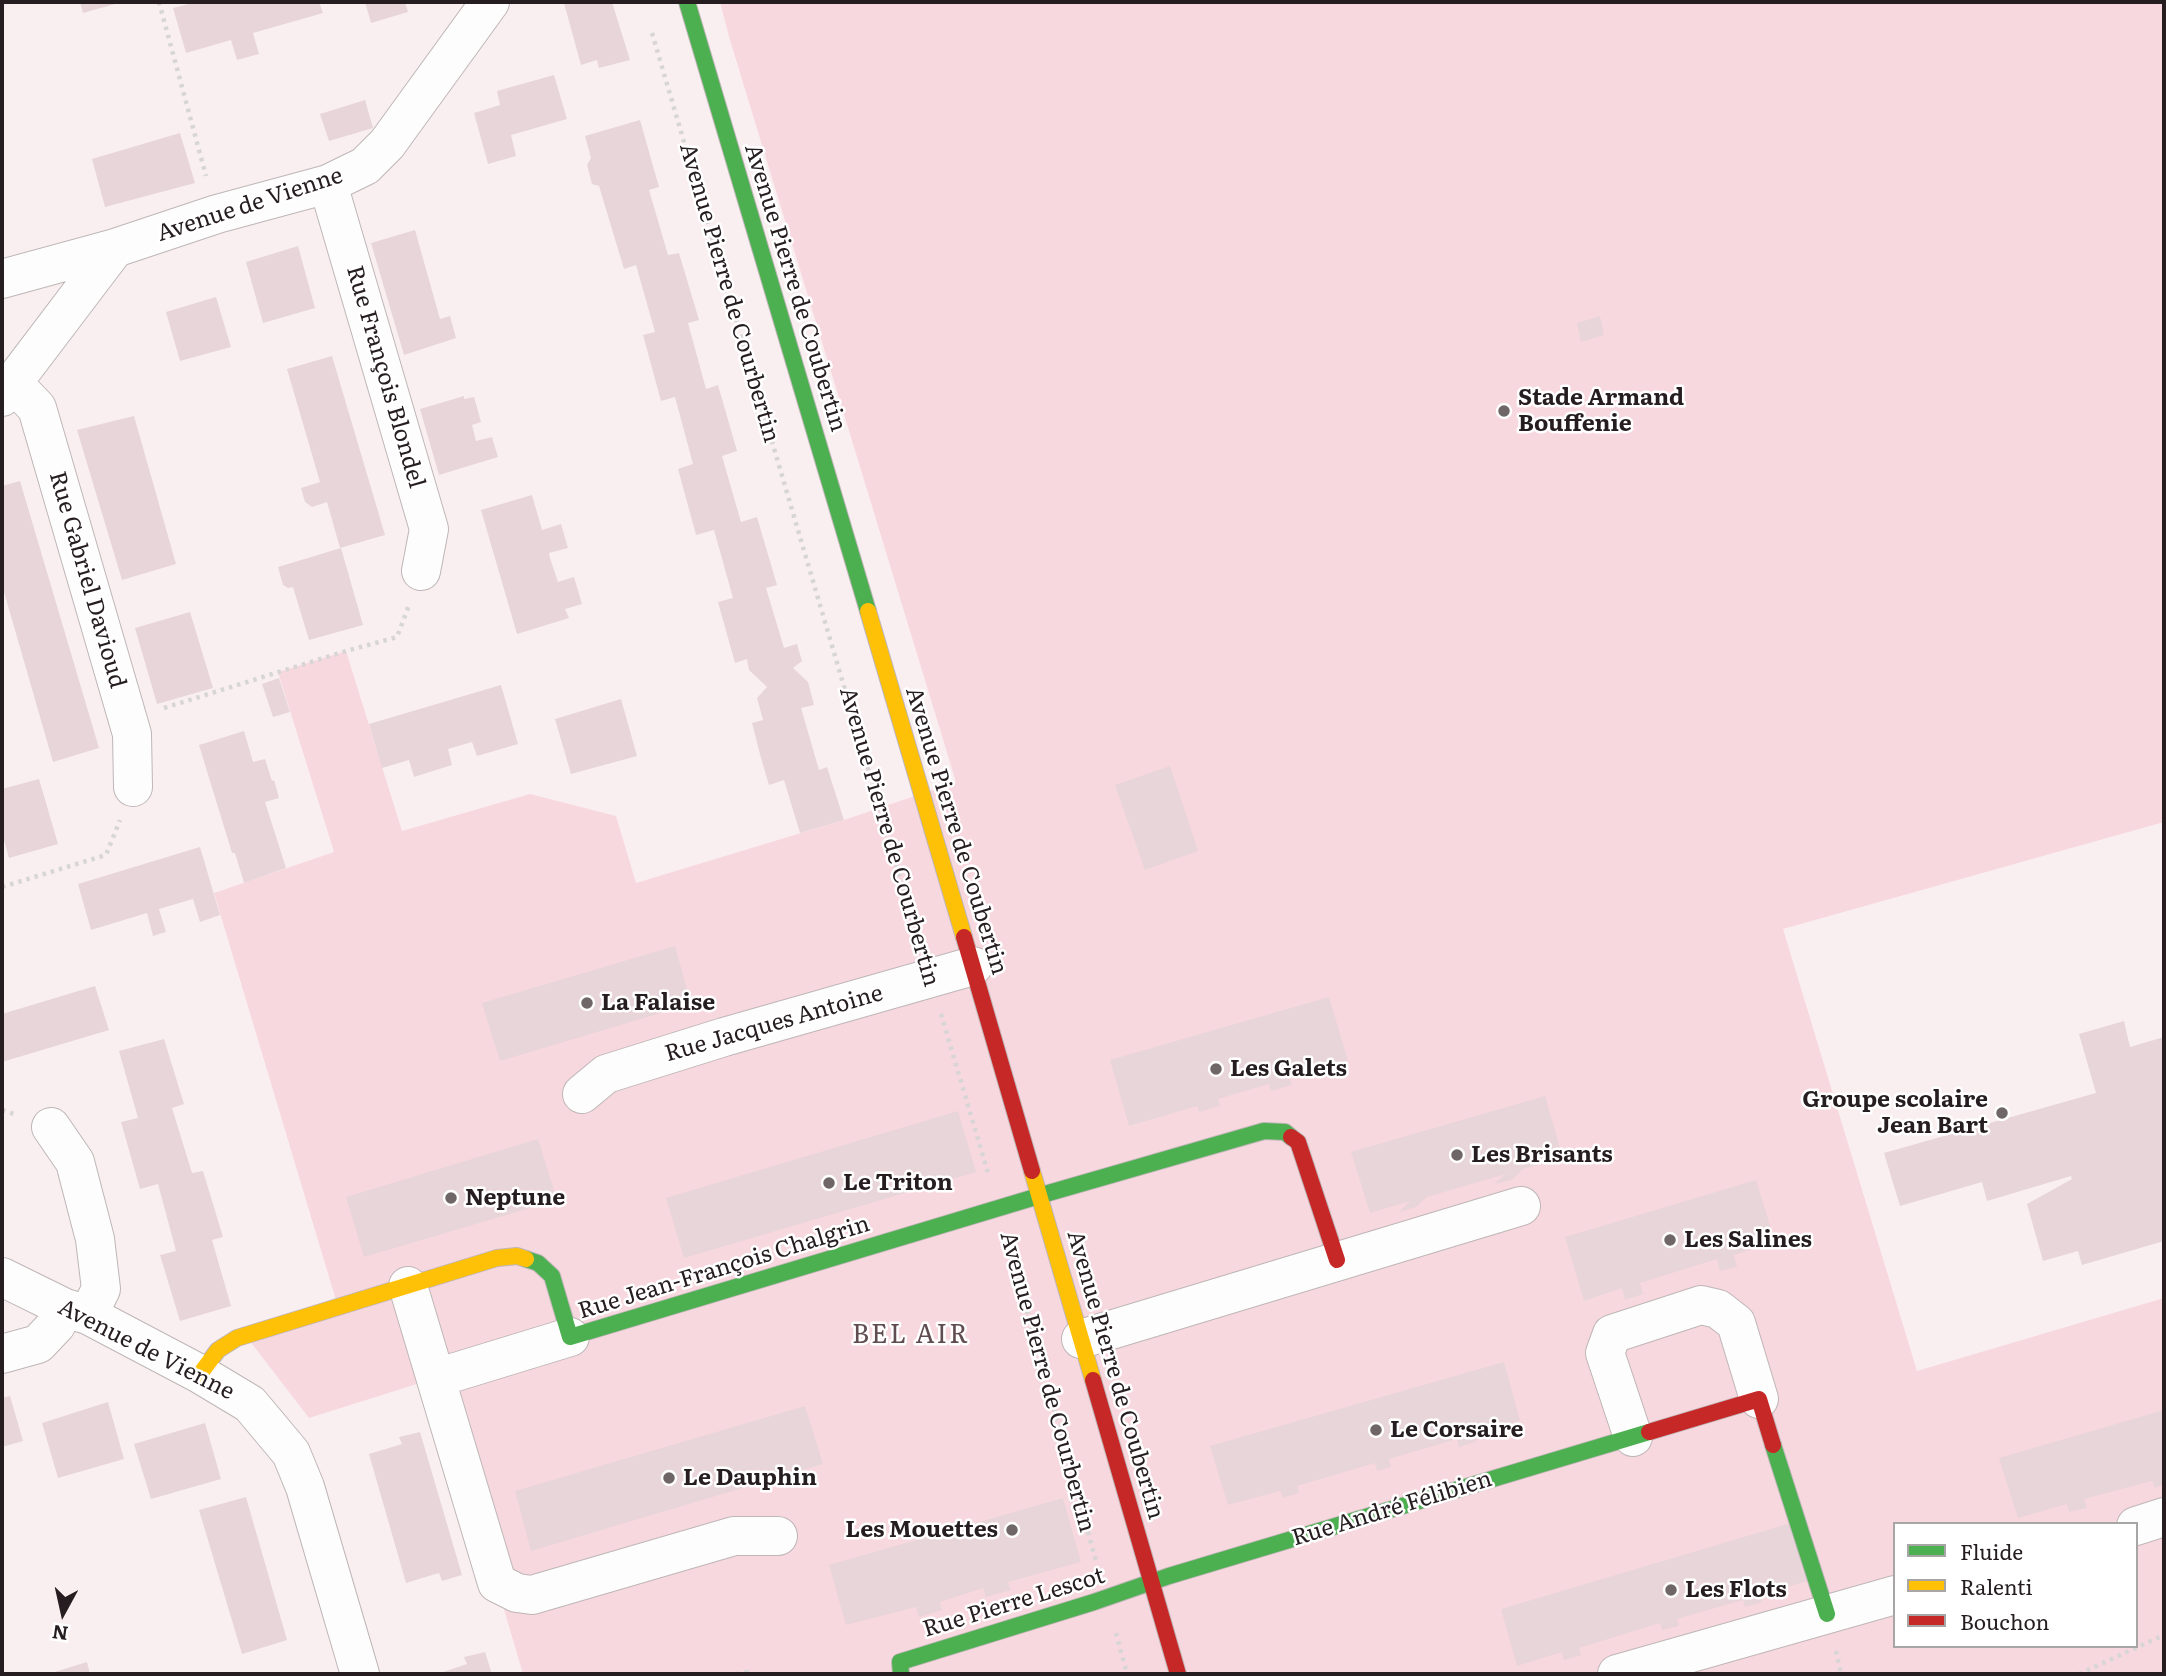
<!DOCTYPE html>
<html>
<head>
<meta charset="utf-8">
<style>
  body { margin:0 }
  #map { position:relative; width:2166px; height:1676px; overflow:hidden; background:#f9eff1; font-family:Literata,serif }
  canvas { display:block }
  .frame { position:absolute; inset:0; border:4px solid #251d1f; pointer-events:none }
  .legend { position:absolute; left:1893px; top:1522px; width:245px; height:126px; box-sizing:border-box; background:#fff; border:2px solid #a8a5a5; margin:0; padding:9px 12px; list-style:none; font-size:21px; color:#251d1f }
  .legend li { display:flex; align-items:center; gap:14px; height:35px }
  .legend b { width:35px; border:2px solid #a8a5a5 }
  .north { position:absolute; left:28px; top:1578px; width:70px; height:70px; -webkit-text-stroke:5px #fff; paint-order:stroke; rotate:188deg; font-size:19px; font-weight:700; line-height:28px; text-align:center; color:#251d1f }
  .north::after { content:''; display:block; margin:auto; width:24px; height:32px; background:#251d1f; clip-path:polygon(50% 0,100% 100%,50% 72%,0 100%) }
</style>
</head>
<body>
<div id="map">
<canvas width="2166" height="1676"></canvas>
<div class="frame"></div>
<ul class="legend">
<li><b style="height:9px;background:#4caf50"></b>Fluide</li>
<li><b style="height:9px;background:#ffc107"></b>Ralenti</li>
<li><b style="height:9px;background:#c62828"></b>Bouchon</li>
</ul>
<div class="north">N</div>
</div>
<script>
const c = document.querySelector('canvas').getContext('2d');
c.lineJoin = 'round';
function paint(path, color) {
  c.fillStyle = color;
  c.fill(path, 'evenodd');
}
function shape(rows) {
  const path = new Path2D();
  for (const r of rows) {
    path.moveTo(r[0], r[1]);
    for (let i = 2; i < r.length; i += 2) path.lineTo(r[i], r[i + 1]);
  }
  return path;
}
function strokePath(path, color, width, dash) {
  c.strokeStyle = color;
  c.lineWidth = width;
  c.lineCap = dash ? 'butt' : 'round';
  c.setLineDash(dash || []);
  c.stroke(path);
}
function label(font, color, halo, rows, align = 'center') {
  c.font = font + ' Literata,serif';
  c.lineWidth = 5;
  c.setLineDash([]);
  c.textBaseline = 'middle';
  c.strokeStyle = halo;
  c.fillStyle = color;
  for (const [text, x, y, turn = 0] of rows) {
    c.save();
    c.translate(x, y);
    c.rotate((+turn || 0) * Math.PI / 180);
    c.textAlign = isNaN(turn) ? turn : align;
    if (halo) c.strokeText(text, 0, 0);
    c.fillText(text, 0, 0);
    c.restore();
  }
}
const green = shape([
  [720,2,2164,2,2164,822,1783,929,1917,1371,2164,1298,2164,1674,523,1674,436,1378,309,1418,246,1336,338,1307,214,893,334,852,278,672,346,651,402,831,530,794,616,816,636,883,844,820,956,782,730,40],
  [1895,1524,2136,1524,2136,1646,1895,1646]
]);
const building = shape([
  [80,2,119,2,119,3,83,13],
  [197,2,319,2,323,13,253,33,259,54,237,60,231,40,186,53,173,8],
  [365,2,405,2,408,12,371,23],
  [612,2,630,60,599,68,597,60,581,65,564,3],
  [554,75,567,119,511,135,516,156,488,164,474,113,500,105,497,91],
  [365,100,373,128,329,141,320,114],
  [640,120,659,187,649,190,668,255,679,253,699,320,688,323,706,389,718,385,737,451,722,456,741,522,757,517,777,585,766,588,784,648,797,644,802,661,793,668,808,682,814,705,801,708,819,770,827,767,844,820,800,833,784,780,769,785,761,758,752,723,763,720,757,698,767,687,749,670,747,659,735,663,718,602,733,598,714,530,696,535,678,469,693,464,675,397,661,401,643,335,655,332,636,265,624,269,599,186,592,184,587,165,591,158,585,136],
  [180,133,195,183,105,207,92,159],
  [415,230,440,319,450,316,456,338,404,355,371,243],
  [298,246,315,308,263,323,246,262],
  [216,297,231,347,180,361,166,312],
  [1600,316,1604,335,1581,342,1577,323],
  [332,356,385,535,340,548,327,502,312,507,305,502,301,488,320,482,287,369],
  [464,396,464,399,474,397,481,422,472,425,476,441,492,437,498,457,439,475,420,409],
  [134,416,176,564,122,580,77,430],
  [20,481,99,748,53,762,2,585,2,486],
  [532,495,542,530,561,524,568,548,549,553,550,558,558,582,574,577,582,604,565,609,569,618,517,634,481,510],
  [341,548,363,625,309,640,293,587,288,588,283,585,278,567],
  [190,612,213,688,157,704,135,628],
  [279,678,290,712,273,717,262,684],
  [501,685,518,744,477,756,472,742,448,749,452,765,414,777,409,760,382,768,369,724],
  [621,699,637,756,571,774,555,719],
  [244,731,253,762,265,759,272,781,274,780,279,798,265,802,286,868,244,883,235,853,232,853,199,745],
  [1170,766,1198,851,1145,870,1115,785],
  [39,779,58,844,9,858,2,833,2,789],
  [200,847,220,915,200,922,193,899,159,909,166,932,153,936,147,913,91,930,78,884],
  [675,946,691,1004,500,1061,482,1003],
  [95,986,109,1030,2,1062,2,1014],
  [1329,997,1348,1061,1290,1077,1292,1085,1271,1091,1269,1084,1218,1099,1220,1106,1199,1112,1197,1106,1129,1126,1110,1060],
  [2124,1021,2130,1047,2164,1037,2164,1241,2082,1265,2078,1251,2043,1261,2027,1204,2072,1179,2071,1176,1987,1201,1982,1182,1900,1206,1884,1153,2096,1093,2079,1034],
  [164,1039,184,1104,172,1108,192,1173,203,1171,223,1237,212,1240,231,1306,180,1321,160,1255,176,1251,158,1184,140,1189,121,1122,138,1118,119,1051],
  [1545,1096,1563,1158,1523,1169,1511,1180,1494,1184,1506,1174,1427,1197,1416,1207,1399,1212,1410,1201,1370,1213,1351,1152],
  [958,1111,976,1172,684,1258,666,1198],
  [538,1139,557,1200,364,1257,346,1197],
  [1756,1180,1775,1242,1734,1255,1737,1267,1720,1271,1717,1259,1640,1283,1643,1294,1625,1300,1622,1288,1584,1301,1565,1237],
  [1504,1362,1520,1421,1474,1435,1476,1442,1459,1447,1457,1439,1389,1459,1391,1467,1377,1471,1375,1463,1297,1486,1299,1493,1283,1498,1280,1491,1228,1505,1210,1446],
  [10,1396,23,1441,2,1447,2,1398],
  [108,1402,124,1459,58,1478,42,1423],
  [805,1406,823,1464,531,1551,515,1491],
  [2164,1410,2164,1484,2155,1488,2152,1481,2084,1499,2087,1508,2069,1512,2067,1504,2018,1518,1999,1458],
  [205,1423,221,1479,151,1499,134,1444],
  [420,1432,462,1575,442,1581,439,1573,406,1583,369,1454,402,1444,399,1437],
  [246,1497,287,1640,242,1654,199,1510],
  [1063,1498,1081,1562,1008,1582,1011,1590,986,1597,983,1588,940,1602,942,1610,919,1617,916,1607,846,1625,829,1565],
  [1791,1523,1808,1581,1759,1595,1762,1602,1745,1607,1743,1600,1677,1619,1679,1626,1662,1630,1660,1623,1579,1648,1581,1655,1564,1660,1562,1652,1517,1666,1501,1609],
  [485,1652,492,1674,437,1674,467,1664,464,1657],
  [87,1662,90,1674,48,1674]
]);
const path = shape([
  [159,2,206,176],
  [652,33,919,942],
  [164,708,346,651,397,637,409,605],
  [2,887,106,855,120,820],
  [941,1014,988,1173],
  [2,1110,14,1114],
  [1009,1245,1096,1561],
  [1116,1633,1127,1674],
  [1836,1651,1841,1674],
  [736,1674,747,1672,744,1674],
  [2079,1674,2164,1635]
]);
const street = shape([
  [328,184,429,529,421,571],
  [2,279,115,248],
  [13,383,37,408,132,734,133,787],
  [2,397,115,248,217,214,328,184,365,166,387,144,490,2],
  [582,1094,606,1074,724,1037,973,966],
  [51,1127,75,1162,95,1239,101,1289,88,1315],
  [2,1277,65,1308,88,1315,200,1374,250,1404,291,1453,305,1487,360,1674],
  [408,1286,497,1583,517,1593,532,1595,734,1536,778,1536],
  [1081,1339,1521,1206],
  [2,1354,38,1344,56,1325,65,1308],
  [436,1378,570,1337],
  [1633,1437,1605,1353,1612,1334,1701,1305,1718,1309,1736,1323,1759,1399],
  [2136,1526,2164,1517],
  [1617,1674,1895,1595]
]);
const fast = shape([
  [687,2,868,611],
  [526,1259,538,1263,552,1276,570,1337,1052,1192,1264,1131,1285,1132,1291,1137],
  [1773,1445,1827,1614],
  [901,1674,900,1662,1094,1602,1169,1576,1649,1432]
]);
const slow = shape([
  [868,611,964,937],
  [1032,1171,1093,1380],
  [200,1374,218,1350,237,1338,497,1258,517,1256,526,1259]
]);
const jam = shape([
  [964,937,1032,1171],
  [1291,1137,1298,1142,1337,1260],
  [1093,1380,1178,1674],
  [1649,1432,1759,1399,1773,1445]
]);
const markers = [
  [1504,411,7,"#6f6668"],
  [587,1003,7,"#6f6668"],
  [1216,1069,7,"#6f6668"],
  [2002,1113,7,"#6f6668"],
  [1457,1155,7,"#6f6668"],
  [829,1183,7,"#6f6668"],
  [451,1198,7,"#6f6668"],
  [1670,1240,7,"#6f6668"],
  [1376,1430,7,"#6f6668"],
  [669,1478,7,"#6f6668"],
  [1012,1530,7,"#6f6668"],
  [1671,1590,7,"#6f6668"]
];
const streetNames = [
  ["Avenue de Vienne",250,205,-18],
  ["Avenue Pierre de Coubertin",795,288,73],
  ["Avenue Pierre de Courbertin",729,293,74],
  ["Rue François Blondel",385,377,74],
  ["Rue Gabriel Davioud",87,580,74],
  ["Avenue Pierre de Coubertin",956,831,73],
  ["Avenue Pierre de Courbertin",889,837,74],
  ["Rue Jacques Antoine",774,1024,-16],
  ["Rue Jean-François Chalgrin",724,1268,-17],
  ["Avenue de Vienne",146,1350,27],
  ["Avenue Pierre de Coubertin",1115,1375,74],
  ["Avenue Pierre de Courbertin",1047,1382,75],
  ["Rue André Félibien",1392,1509,-17],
  ["Rue Pierre Lescot",1014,1603,-17]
];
const poiNames = [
  ["Stade Armand",1518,398],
  ["Bouffenie",1518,424],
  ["La Falaise",601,1003],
  ["Les Galets",1230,1069],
  ["Groupe scolaire",1988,1100,"right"],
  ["Jean Bart",1988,1126,"right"],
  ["Les Brisants",1471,1155],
  ["Le Triton",843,1183],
  ["Neptune",465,1198],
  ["Les Salines",1684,1240],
  ["Le Corsaire",1390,1430],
  ["Le Dauphin",683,1478],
  ["Les Mouettes",998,1530,"right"],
  ["Les Flots",1685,1590]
];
const quarterNames = [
  ["BEL AIR",911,1335]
];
paint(green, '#f8d8df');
paint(building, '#e8d5d9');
strokePath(street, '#beb6b7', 40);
strokePath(fast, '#beb6b7', 18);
strokePath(slow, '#beb6b7', 18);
strokePath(jam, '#beb6b7', 18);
strokePath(path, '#d7d5d5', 4.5, [3.5, 5]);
strokePath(street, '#fefdfd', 38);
strokePath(fast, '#4caf50', 16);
strokePath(slow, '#ffc107', 16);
strokePath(jam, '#c62828', 16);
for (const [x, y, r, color] of markers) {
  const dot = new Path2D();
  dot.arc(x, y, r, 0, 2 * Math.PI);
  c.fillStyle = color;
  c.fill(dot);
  strokePath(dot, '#fff', 2.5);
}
label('23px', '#251d1f', '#fff', streetNames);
label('bold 23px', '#251d1f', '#fff', poiNames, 'left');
c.letterSpacing = '2px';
label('26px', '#604d52', '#fff', quarterNames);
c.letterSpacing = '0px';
</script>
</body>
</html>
